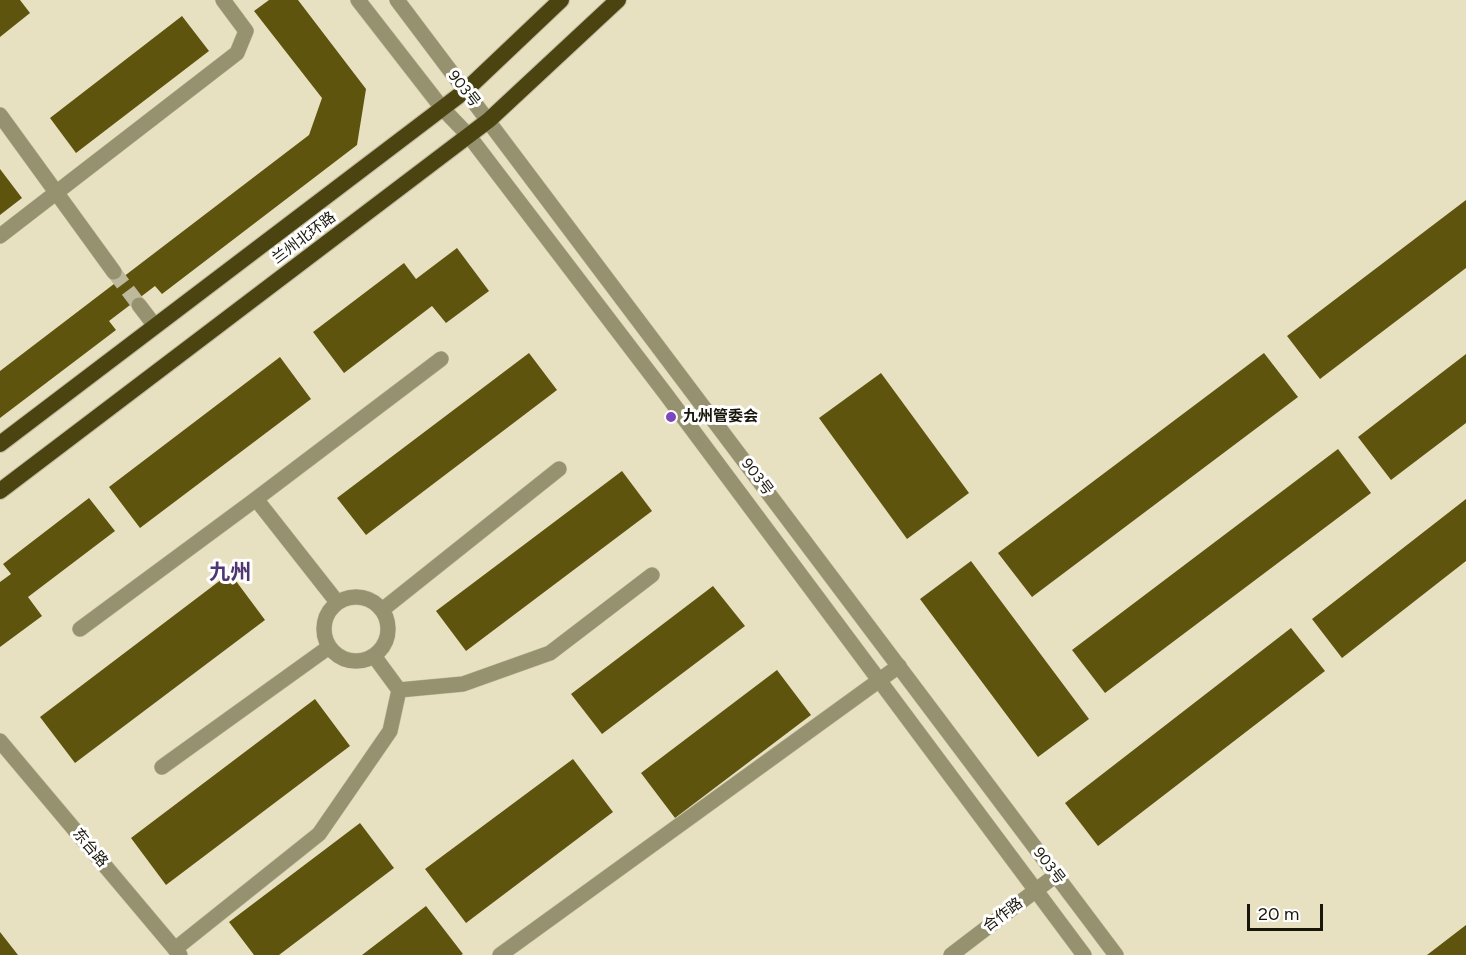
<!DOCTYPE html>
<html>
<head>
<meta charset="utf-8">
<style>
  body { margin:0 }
  #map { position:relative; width:1466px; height:955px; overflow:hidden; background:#e7e1c1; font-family:Figtree,sans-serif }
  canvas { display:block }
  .scale { position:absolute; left:1247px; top:904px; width:76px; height:27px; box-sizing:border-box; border:3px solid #18160a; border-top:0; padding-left:8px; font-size:18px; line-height:21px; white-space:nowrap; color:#18160a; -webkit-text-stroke:4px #fff; paint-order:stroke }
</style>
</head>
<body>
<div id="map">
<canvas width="1466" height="955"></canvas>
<div class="scale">20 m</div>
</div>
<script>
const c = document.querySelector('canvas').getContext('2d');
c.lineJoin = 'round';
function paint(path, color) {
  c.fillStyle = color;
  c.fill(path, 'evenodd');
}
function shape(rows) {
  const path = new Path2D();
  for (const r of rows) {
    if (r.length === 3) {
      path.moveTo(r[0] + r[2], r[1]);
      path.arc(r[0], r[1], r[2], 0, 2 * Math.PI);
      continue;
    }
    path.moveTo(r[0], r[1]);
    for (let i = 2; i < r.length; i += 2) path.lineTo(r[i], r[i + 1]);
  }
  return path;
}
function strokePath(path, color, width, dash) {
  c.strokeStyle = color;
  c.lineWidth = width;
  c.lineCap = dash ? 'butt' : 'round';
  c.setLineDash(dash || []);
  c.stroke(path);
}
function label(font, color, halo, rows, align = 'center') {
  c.font = font + ' Figtree,"Noto Sans SC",sans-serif';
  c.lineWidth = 6;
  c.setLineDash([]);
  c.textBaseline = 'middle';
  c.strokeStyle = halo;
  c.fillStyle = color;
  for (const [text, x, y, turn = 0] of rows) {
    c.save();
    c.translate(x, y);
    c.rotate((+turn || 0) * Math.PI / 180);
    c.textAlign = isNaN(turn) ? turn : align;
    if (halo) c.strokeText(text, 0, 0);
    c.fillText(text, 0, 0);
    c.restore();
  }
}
const building = shape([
  [0,0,20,0,30,13,0,37],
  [269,0,298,0,366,89,357,145,162,294,155,286,109,321,116,330,0,418,0,371,309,135,322,98,254,11],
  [182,16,209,51,76,153,50,118],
  [0,169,22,198,0,215],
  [1466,200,1466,268,1320,379,1287,336],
  [457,248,489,291,446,323,432,306,344,373,313,332,404,263,416,279],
  [529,353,557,390,366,535,337,498],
  [1264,353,1298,397,1032,597,998,553],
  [1466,354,1466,423,1391,480,1358,437],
  [280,357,311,399,140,528,109,487],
  [881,373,969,493,907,539,819,418],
  [1338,449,1371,493,1105,693,1072,650],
  [622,471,652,511,466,651,436,611],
  [89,498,115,531,28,597,42,616,0,647,0,582,11,574,3,564],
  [1466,499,1466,561,1342,658,1312,619],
  [971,561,1089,719,1038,757,920,599],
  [230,573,265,620,75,763,40,717],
  [713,586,745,626,602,734,571,694],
  [1291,628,1325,671,1098,846,1065,803],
  [777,670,811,715,675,818,641,773],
  [315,699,350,746,166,885,131,838],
  [573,759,613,812,466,923,425,869],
  [360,823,394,868,279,955,254,955,229,922],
  [426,906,463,954,461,955,362,955],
  [1466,925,1466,955,1427,955],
  [0,932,18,955,0,955]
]);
const minorTunnel = shape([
  [114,272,139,305]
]);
const minor = shape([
  [0,115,114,272],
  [0,236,237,53,246,31,223,0],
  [139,305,155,326],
  [256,499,441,359],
  [356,629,32],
  [382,610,559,469],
  [80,629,256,499,337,602],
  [374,656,399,690],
  [162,767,329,647],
  [175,949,319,834,390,731,399,690,463,684,550,653,652,575],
  [500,955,899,666]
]);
const tertiary = shape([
  [358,0,442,108,469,136,665,393,1084,955],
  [397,0,1116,955],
  [0,741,180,955],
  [951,955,1056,875]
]);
const trunk = shape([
  [0,444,465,91,561,0],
  [0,491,489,120,618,0]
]);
const markers = [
  [671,417,6,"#7e45bc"]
];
const streetNames = [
  ["903号",464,89,52],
  ["兰州北环路",304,238,-37],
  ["903号",757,477,53],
  ["东台路",90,848,50],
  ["903号",1049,866,53],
  ["合作路",1003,915,-37]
];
const poiNames = [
  ["九州管委会",683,417]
];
const districtNames = [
  ["九州",230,573]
];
paint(building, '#5f540e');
strokePath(minorTunnel, '#beb89c', 15, [15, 8]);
strokePath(minor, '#c2bca0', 16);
strokePath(tertiary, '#c2bca0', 16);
strokePath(trunk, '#c2bca0', 18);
strokePath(minor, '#96916f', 15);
strokePath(tertiary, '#96916f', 15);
strokePath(trunk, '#4c4410', 16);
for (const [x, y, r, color] of markers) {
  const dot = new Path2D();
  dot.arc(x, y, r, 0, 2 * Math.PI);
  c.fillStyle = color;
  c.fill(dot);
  strokePath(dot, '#fff', 2);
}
label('15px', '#18160a', '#fff', streetNames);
label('bold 15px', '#18160a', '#fff', poiNames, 'left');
label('bold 21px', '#503671', '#fff', districtNames);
</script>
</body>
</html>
